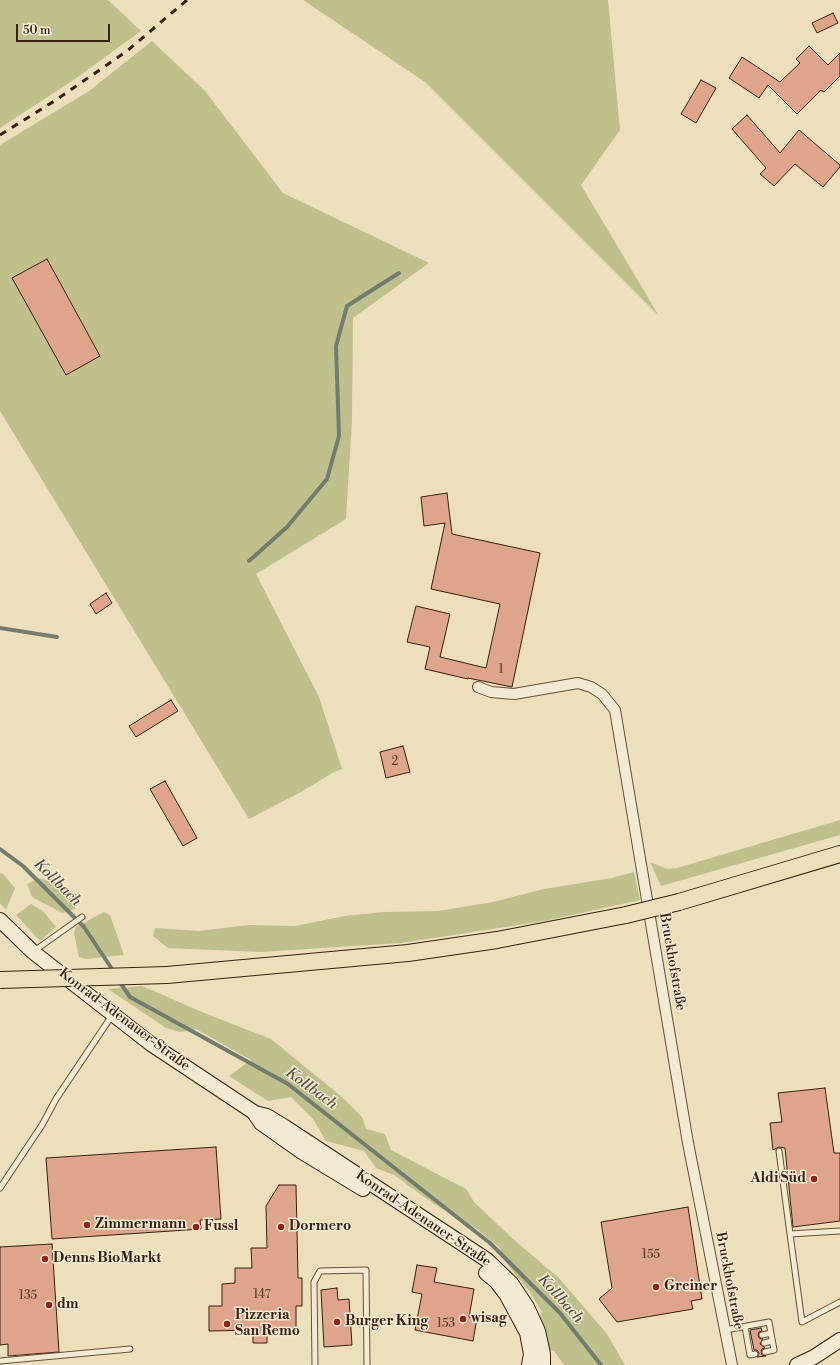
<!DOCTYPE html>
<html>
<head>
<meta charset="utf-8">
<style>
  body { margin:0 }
  #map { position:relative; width:840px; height:1365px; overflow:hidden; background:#eddfbc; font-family:"Libre Bodoni",serif }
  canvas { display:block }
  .scale { position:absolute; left:16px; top:24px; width:94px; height:18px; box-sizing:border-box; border:2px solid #39200f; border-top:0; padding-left:5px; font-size:12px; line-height:14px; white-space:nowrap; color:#39200f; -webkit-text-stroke:3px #f3ead3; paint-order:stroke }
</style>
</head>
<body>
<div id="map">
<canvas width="840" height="1365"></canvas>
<div class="scale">50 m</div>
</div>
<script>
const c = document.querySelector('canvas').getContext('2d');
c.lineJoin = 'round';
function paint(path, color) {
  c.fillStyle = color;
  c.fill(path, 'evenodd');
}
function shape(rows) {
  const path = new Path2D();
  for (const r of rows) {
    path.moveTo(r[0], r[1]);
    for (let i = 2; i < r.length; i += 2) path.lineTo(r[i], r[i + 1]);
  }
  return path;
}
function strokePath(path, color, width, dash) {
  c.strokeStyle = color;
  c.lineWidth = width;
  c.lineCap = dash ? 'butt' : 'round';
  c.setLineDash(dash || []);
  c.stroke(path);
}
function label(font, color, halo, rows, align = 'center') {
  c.font = font + ' "Libre Bodoni",serif';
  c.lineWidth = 3;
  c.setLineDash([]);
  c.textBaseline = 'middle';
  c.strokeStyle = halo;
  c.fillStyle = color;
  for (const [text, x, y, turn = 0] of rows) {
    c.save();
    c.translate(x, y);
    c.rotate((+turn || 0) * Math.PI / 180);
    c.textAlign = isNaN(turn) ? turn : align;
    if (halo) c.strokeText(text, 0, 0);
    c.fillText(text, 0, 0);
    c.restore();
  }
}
const green = shape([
  [0,0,108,0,141,31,75,79,0,128],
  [303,0,608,0,620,130,581,185,659,316,425,82],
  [152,41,205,91,283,193,429,263,353,318,352,420,346,519,256,574,319,697,342,769,334,772,301,792,249,819,0,411,0,145,89,91],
  [47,259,100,356,12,278],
  [840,820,840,835,661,886,650,862,667,869,677,868],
  [634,872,640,900,545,921,401,943,261,952,168,948,153,936,155,928,199,931,248,925,295,926,345,916,384,912,438,911,493,902,544,889,612,878],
  [0,873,3,874,15,888,6,910,0,903],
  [40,878,57,884,76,894,75,909,62,913,32,897,27,884],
  [31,904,43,911,56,927,40,941,16,915],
  [104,912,110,915,124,955,86,959,79,957,74,933,76,927],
  [142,986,202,1012,271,1039,342,1097,362,1117,366,1129,385,1134,391,1150,466,1189,474,1202,513,1239,559,1278,607,1334,625,1365,564,1365,554,1351,549,1350,539,1318,542,1312,530,1292,507,1264,499,1247,477,1229,434,1204,394,1175,376,1168,364,1151,326,1141,313,1119,291,1097,268,1101,229,1076,251,1060,196,1029,180,1032,166,1028,108,989]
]);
const stream = shape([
  [249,561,287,527,327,479,339,436,336,346,347,306,399,273],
  [0,628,57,637],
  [0,849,23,866,84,927,114,972],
  [119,981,130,997,288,1084,458,1218,490,1243,560,1313,601,1365]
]);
const building = shape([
  [833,13,838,23,817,33,812,23,833,13],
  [809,46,828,65,840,53,840,76,824,92,821,90,797,114,768,85,759,98,729,78,742,57,780,82,800,63,796,59,809,46],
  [701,80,716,88,696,123,681,114,701,80],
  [747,115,780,153,799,130,840,165,840,167,823,187,795,164,774,186,760,174,766,168,732,129,747,115],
  [47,259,100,356,66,375,12,278,47,259],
  [447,493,452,534,540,553,512,687,468,678,468,679,425,669,430,647,407,642,416,606,450,614,440,657,486,668,500,604,431,589,445,523,424,526,421,497,447,493],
  [106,593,112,603,96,614,90,604,106,593],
  [171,700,178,711,136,737,129,726,171,700],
  [403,746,410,772,386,778,380,752,403,746],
  [165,781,197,838,183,846,150,789,165,781],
  [825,1088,834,1153,840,1153,840,1221,793,1227,785,1148,779,1147,773,1150,770,1123,782,1122,778,1093,825,1088],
  [216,1147,221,1219,200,1220,201,1229,52,1239,46,1158,216,1147],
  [279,1185,296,1185,298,1278,302,1278,302,1306,296,1306,296,1329,267,1330,267,1343,253,1343,253,1330,209,1331,209,1306,222,1306,222,1284,235,1283,235,1268,252,1268,251,1248,267,1248,266,1206,279,1185],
  [688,1207,702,1299,691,1301,693,1309,617,1322,599,1299,612,1288,601,1222,688,1207],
  [52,1244,59,1352,8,1356,8,1344,0,1345,0,1247,52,1244],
  [417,1265,437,1268,434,1282,474,1289,469,1317,477,1318,473,1341,415,1330,422,1294,412,1292,417,1265],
  [337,1288,338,1300,349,1299,352,1345,324,1347,321,1290,337,1288],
  [761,1328,762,1331,759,1332,758,1335,759,1338,763,1339,760,1344,765,1348,762,1349,761,1352,762,1355,766,1356,757,1357,759,1353,757,1350,754,1350,750,1330,761,1328]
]);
const lane = shape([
  [34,951,82,917],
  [779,1151,790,1234],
  [0,1188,42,1125,56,1099,113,1014],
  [840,1231,790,1234,802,1322,840,1302],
  [745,1327,750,1355,755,1354],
  [725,1330,769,1322,774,1350,765,1352],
  [762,1335,771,1333],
  [764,1343,772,1341],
  [0,1361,130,1349],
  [315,1365,314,1282,320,1271,366,1270,367,1365]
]);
const street = shape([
  [478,687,491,692,514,694,578,683,591,687,602,694,615,710,688,1143,732,1365]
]);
const secondary = shape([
  [0,920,33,952,151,1044,255,1113,267,1116,285,1127,487,1260,511,1283,527,1307,538,1331,543,1354,543,1365],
  [255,1114,261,1123,302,1152,363,1189],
  [486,1273,496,1281,506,1294,527,1333,531,1354,529,1365],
  [797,1365,814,1357,840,1340]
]);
const primary = shape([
  [679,902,840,854],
  [167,975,408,953,497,940,626,915]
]);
const rail = shape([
  [0,135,56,100,127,51,187,0]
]);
const primaryBridge = shape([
  [626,915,679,902],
  [0,980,167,975]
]);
const markers = [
  [814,1179,4,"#8f2418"],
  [87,1225,4,"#8f2418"],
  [196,1227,4,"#8f2418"],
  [281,1227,4,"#8f2418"],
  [45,1259,4,"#8f2418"],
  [656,1287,4,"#8f2418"],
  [49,1305,4,"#8f2418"],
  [463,1319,4,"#8f2418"],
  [337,1322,4,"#8f2418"],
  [227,1324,4,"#8f2418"]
];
const numberNames = [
  ["1",501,670],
  ["2",395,762],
  ["155",651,1255],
  ["147",262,1295],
  ["135",28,1296],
  ["153",446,1324]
];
const streetNames = [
  ["Bruckhofstraße",672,962,80],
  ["Konrad-Adenauer-Straße",124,1020,37],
  ["Konrad-Adenauer-Straße",423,1219,34],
  ["Bruckhofstraße",729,1281,79]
];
const poiNames = [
  ["Aldi Süd",806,1179,"right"],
  ["Zimmermann",95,1225],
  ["Fussl",204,1227],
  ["Dormero",289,1227],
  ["Denns BioMarkt",53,1259],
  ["Greiner",664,1287],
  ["dm",57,1305],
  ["Pizzeria",235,1316],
  ["San Remo",235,1332],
  ["wisag",471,1319],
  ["Burger King",345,1322]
];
const waterNames = [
  ["Kollbach",57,883,45],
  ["Kollbach",311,1089,36],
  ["Kollbach",560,1299,48]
];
paint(green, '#bfc08c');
strokePath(stream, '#737e71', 4);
paint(building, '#dea58b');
strokePath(building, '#39200f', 1);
strokePath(lane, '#66503a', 7);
strokePath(street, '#66503a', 12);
strokePath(secondary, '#39200f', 16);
strokePath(primary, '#39200f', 18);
strokePath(lane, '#f3ead3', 5);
strokePath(street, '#f3ead3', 10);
strokePath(secondary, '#f3ead3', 14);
strokePath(primary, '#eddfbc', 16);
strokePath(rail, '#39200f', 3, [7, 7]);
strokePath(primaryBridge, '#39200f', 18, []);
strokePath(primaryBridge, '#eddfbc', 16);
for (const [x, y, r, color] of markers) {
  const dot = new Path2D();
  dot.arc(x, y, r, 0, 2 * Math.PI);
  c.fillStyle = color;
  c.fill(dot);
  strokePath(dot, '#f3ead3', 1.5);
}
label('12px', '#62412e', null, numberNames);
label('14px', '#39200f', '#f3ead3', streetNames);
label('bold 14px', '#39200f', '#f3ead3', poiNames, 'left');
label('italic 15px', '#564f40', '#f3ead3', waterNames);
</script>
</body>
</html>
